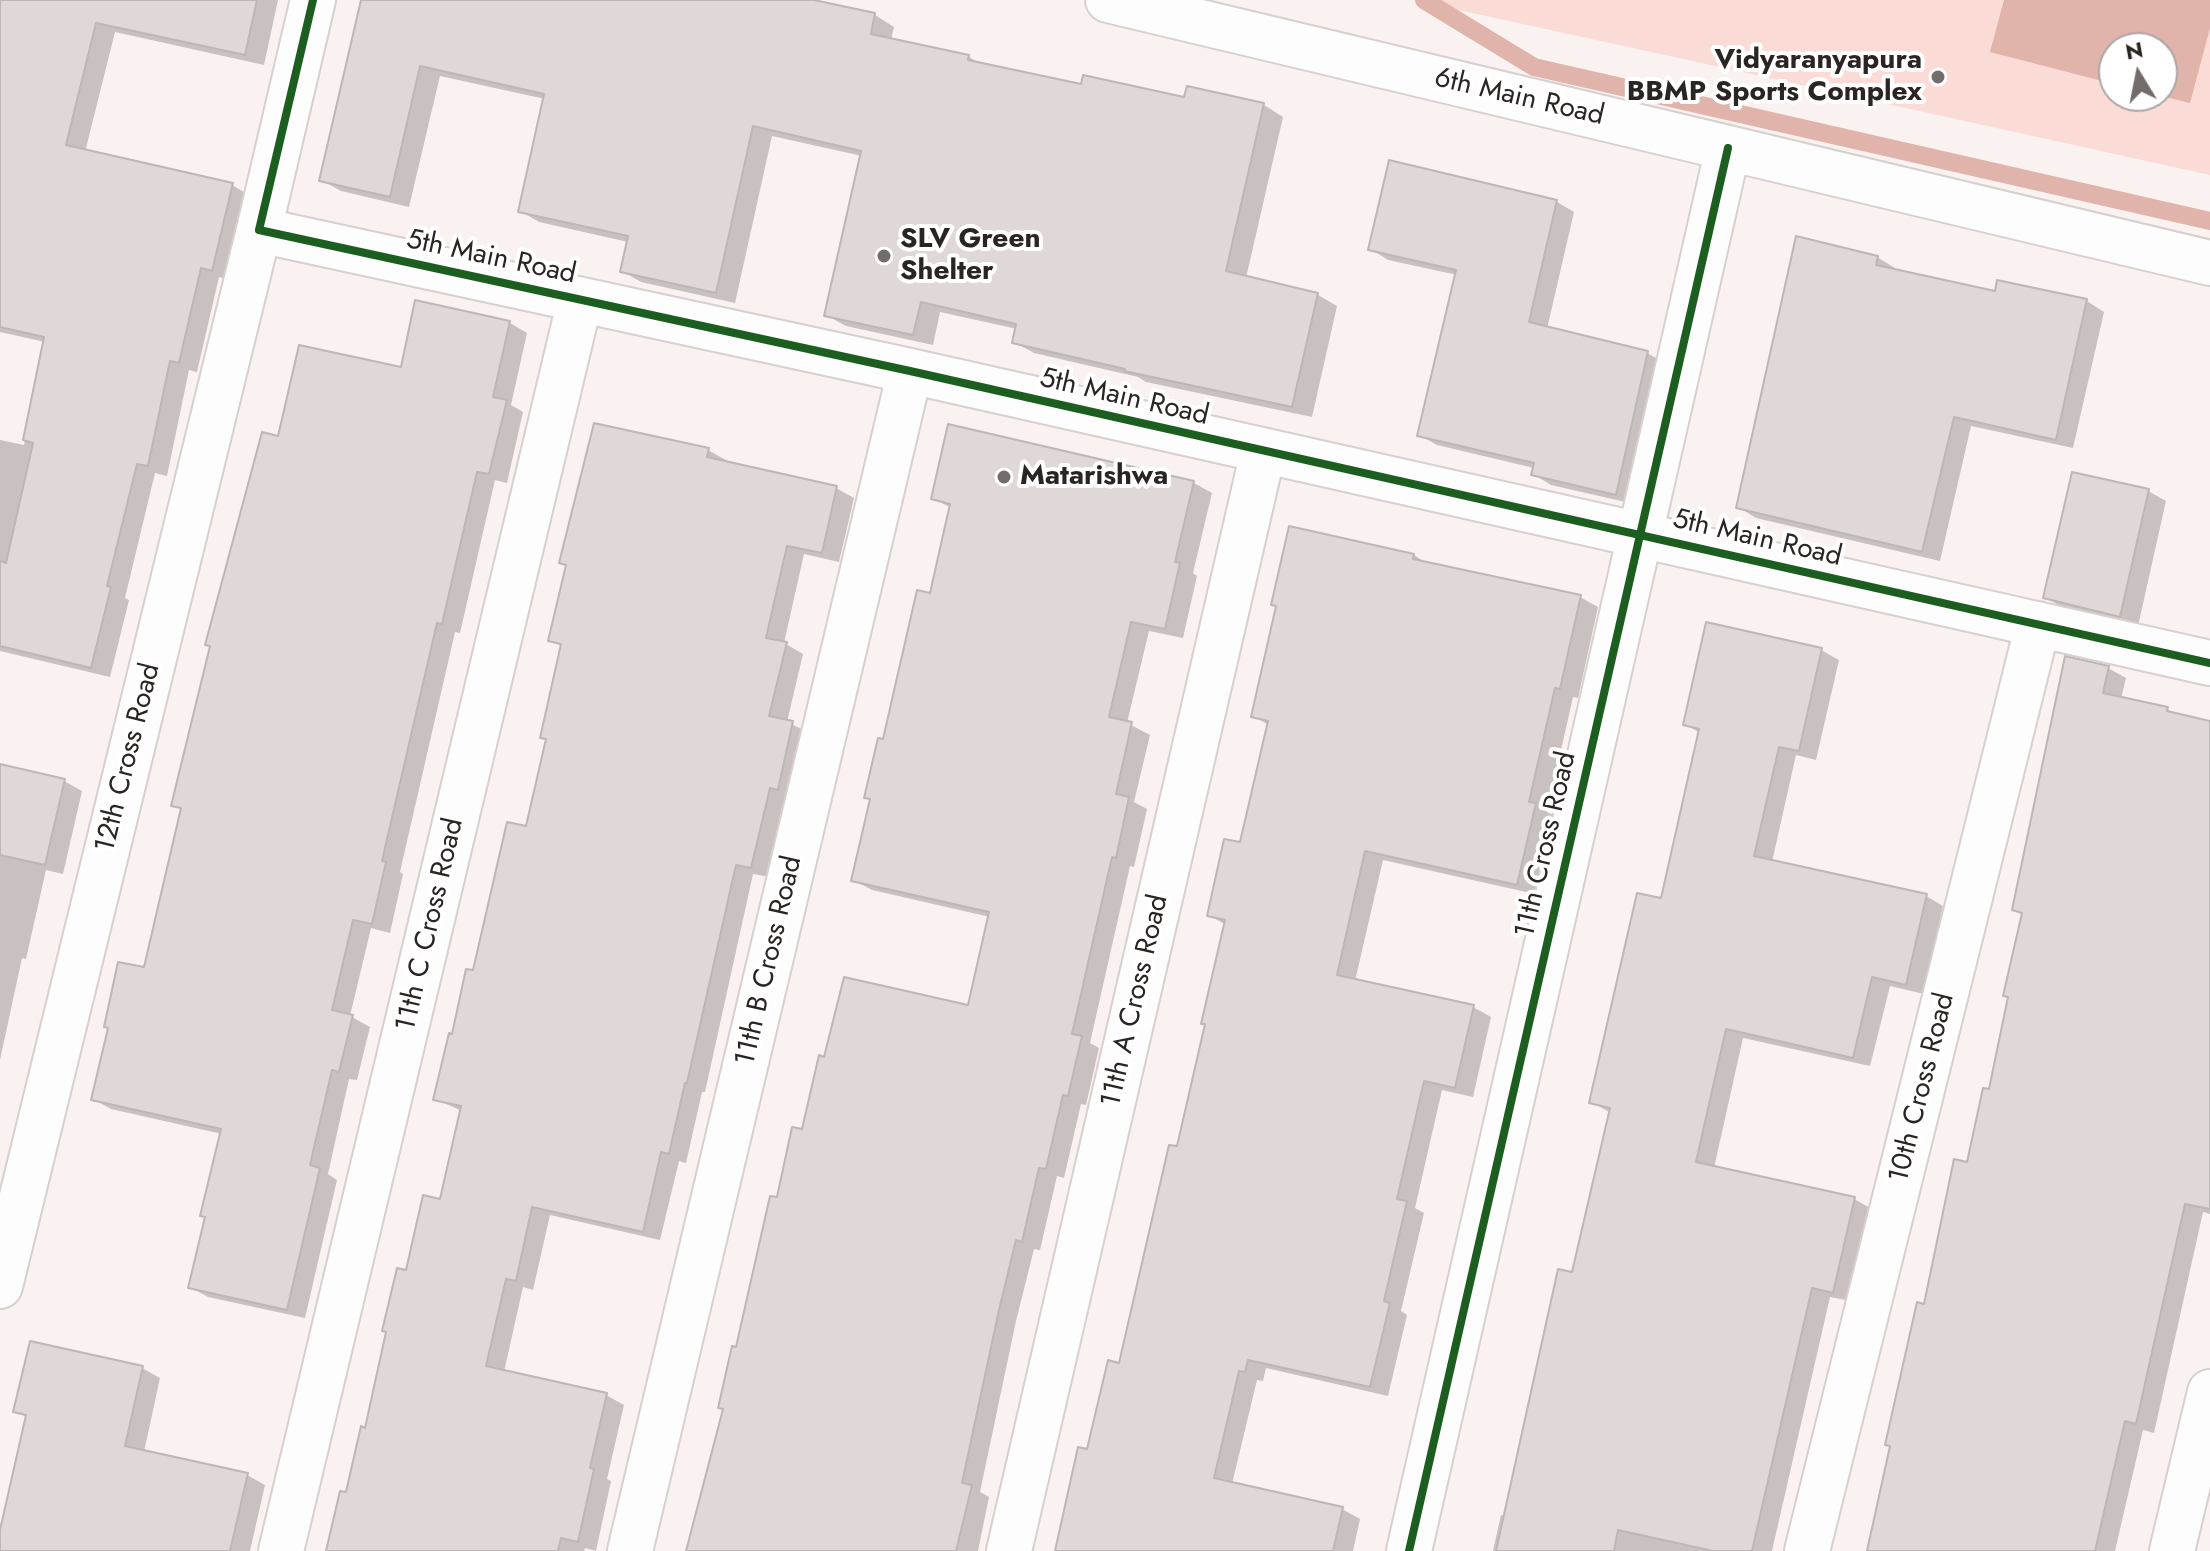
<!DOCTYPE html>
<html>
<head>
<meta charset="utf-8">
<style>
  body { margin:0 }
  #map { position:relative; width:2210px; height:1551px; overflow:hidden; background:#faf2f0; font-family:Jost,sans-serif }
  canvas { display:block }
  .north { position:absolute; left:2098px; top:32px; width:80px; height:80px; box-sizing:border-box; background:#fff; border:2px solid #aaa7a7; border-radius:50%; rotate:350deg; font-size:22px; font-weight:700; line-height:32px; text-align:center; color:#2a2423 }
  .north::after { content:''; display:block; margin:auto; width:28px; height:36px; background:#736c6b; clip-path:polygon(50% 0,100% 100%,50% 72%,0 100%) }
</style>
</head>
<body>
<div id="map">
<canvas width="2210" height="1551"></canvas>
<div class="north">N</div>
</div>
<script>
const c = document.querySelector('canvas').getContext('2d');
c.lineJoin = 'round';
function paint(path, color) {
  c.fillStyle = color;
  c.fill(path, 'evenodd');
}
function shape(rows) {
  const path = new Path2D();
  for (const r of rows) {
    path.moveTo(r[0], r[1]);
    for (let i = 2; i < r.length; i += 2) path.lineTo(r[i], r[i + 1]);
  }
  return path;
}
function strokePath(path, color, width, dash) {
  c.strokeStyle = color;
  c.lineWidth = width;
  c.lineCap = dash ? 'butt' : 'round';
  c.setLineDash(dash || []);
  c.stroke(path);
}
function label(font, color, halo, rows, align = 'center') {
  c.font = font + ' Jost,sans-serif';
  c.lineWidth = 8;
  c.setLineDash([]);
  c.textBaseline = 'middle';
  c.strokeStyle = halo;
  c.fillStyle = color;
  for (const [text, x, y, turn = 0] of rows) {
    c.save();
    c.translate(x, y);
    c.rotate((+turn || 0) * Math.PI / 180);
    c.textAlign = isNaN(turn) ? turn : align;
    if (halo) c.strokeText(text, 0, 0);
    c.fillText(text, 0, 0);
    c.restore();
  }
}
const green = shape([
  [1413,0,2210,0,2210,175,1674,57],
  [2114,48,2162,48,2162,96,2114,96]
]);
const water = shape([
  [2004,0,2210,0,2210,28,2190,103,2161,96,2162,48,2114,48,2114,84,1990,52]
]);
const shadow = shape([
  [0,0,278,0,264,65,115,32,85,152,232,185,251,196,231,280,219,277,197,372,189,370,167,476,155,473,125,598,129,600,110,677,0,651,0,440,24,445,45,342,0,332],
  [363,0,806,0,875,15,894,27,891,40,969,57,981,64,1082,86,1186,100,1188,89,1264,105,1283,117,1246,278,1318,295,1337,306,1312,417,1146,382,1138,377,1034,353,1014,342,1017,329,940,312,933,345,846,326,826,315,862,156,772,136,735,303,641,282,622,271,628,242,539,222,520,211,545,99,440,76,409,207,341,191,321,180],
  [1557,202,1574,212,1547,329,1647,353,1665,363,1634,504,1551,485,1533,474,1534,468,1437,445,1419,435,1457,275,1388,260,1371,249],
  [1877,257,1895,268,1894,271,1996,293,1999,282,2087,301,2104,312,2073,448,1971,426,1940,561,1756,518,1738,507],
  [417,303,510,323,527,333,511,405,523,412,507,483,495,480,460,633,455,632,400,872,403,874,390,933,371,928,350,1016,370,1027,357,1080,349,1079,328,1174,337,1180,305,1318,208,1297,190,1287,207,1218,222,1134,111,1109,93,1099,145,970,182,810,173,805,280,438,402,369],
  [708,450,726,460,725,463,836,488,854,498,839,562,804,554,784,643,803,654,787,722,810,733,769,877,753,874,705,1092,702,1092,686,1163,679,1161,660,1240,550,1215,533,1290,523,1287,504,1372,606,1395,624,1405,607,1479,611,1481,596,1551,585,1548,584,1551,328,1551,367,1430,407,1273,441,1201,462,1111,435,1099,475,973,528,829,548,740,563,647,550,640,568,566,561,562],
  [1194,483,1212,493,1193,573,1197,576,1183,638,1149,631,1127,723,1150,735,1134,802,1147,809,1134,867,1130,866,1090,1043,1099,1048,1086,1105,1081,1104,1064,1178,1057,1176,1040,1250,1034,1249,1016,1321,980,1492,989,1497,978,1551,687,1551,702,1503,738,1349,778,1200,803,1131,970,1007,990,917,872,890,853,880,884,741,932,596,951,508,933,498],
  [2148,491,2166,501,2138,626,2063,608,2045,597],
  [1414,555,1428,564,1580,597,1598,607,1578,698,1573,697,1547,812,1553,815,1535,894,1383,860,1355,981,1473,1007,1491,1017,1473,1097,1442,1090,1415,1208,1424,1213,1401,1311,1407,1315,1388,1396,1266,1368,1263,1381,1257,1380,1232,1484,1342,1509,1360,1519,1353,1551,1090,1551,1089,1451,1121,1365,1178,1149,1207,1025,1226,925,1209,915,1242,845,1269,725,1253,716],
  [1821,650,1839,660,1816,760,1796,755,1772,862,1926,896,1943,906,1924,994,1890,986,1870,1066,1743,1038,1714,1168,1854,1199,1872,1209,1851,1301,1830,1297,1772,1551,1493,1551,1501,1515,1506,1516,1574,1274,1611,1113,1591,1102,1662,900,1700,733,1685,724],
  [2108,668,2126,678,2121,699,2167,709,2179,716,2210,723,2210,1214,2203,1212,2154,1433,2143,1430,2115,1551,1866,1551,1869,1538,1871,1539,1968,1164,1990,1091,2024,915,2015,909],
  [0,766,64,781,82,791,63,874,46,870,26,959,22,958,0,1060],
  [142,1368,160,1378,144,1452,247,1475,265,1485,250,1551,0,1551,0,1539,27,1417,15,1411]
]);
const stream = shape([
  [1424,0,1534,67,2210,221]
]);
const building = shape([
  [0,0,257,0,245,55,96,23,66,145,233,183,212,271,201,268,179,363,170,361,148,466,137,464,107,586,111,587,91,668,0,646,0,561,6,563,33,443,23,440,44,337,0,327,0,0],
  [361,0,814,0,875,13,871,34,969,55,968,60,1081,84,1083,75,1184,97,1187,86,1264,103,1226,271,1318,293,1292,407,1124,371,1125,369,1012,343,1016,324,921,302,913,335,824,316,861,151,753,126,716,293,620,272,628,236,518,212,544,94,420,66,390,197,319,181,361,0],
  [1389,160,1557,200,1529,322,1648,351,1616,495,1531,475,1534,463,1417,436,1456,270,1368,250,1389,160],
  [1796,236,1878,256,1876,265,1995,291,1997,280,2087,299,2056,440,1954,417,1922,552,1736,508,1796,236],
  [415,300,510,321,493,397,507,400,489,474,477,472,442,624,437,623,382,861,386,862,372,924,353,920,332,1010,353,1015,339,1072,332,1070,310,1165,320,1168,287,1310,188,1288,205,1217,200,1216,221,1129,91,1100,108,1028,104,1027,118,962,144,967,181,808,171,806,210,646,205,645,262,432,278,436,299,345,401,367,415,300],
  [594,423,709,448,707,457,837,486,822,553,787,546,766,638,787,642,769,716,793,721,778,790,770,788,751,868,736,865,687,1083,685,1083,669,1154,661,1152,643,1232,532,1207,516,1281,506,1279,486,1366,607,1393,590,1468,594,1469,578,1542,561,1538,558,1551,326,1551,340,1491,346,1492,361,1426,365,1428,386,1332,382,1331,397,1268,406,1270,423,1195,440,1199,461,1106,433,1100,449,1033,452,1034,466,969,473,970,507,822,526,826,546,739,540,738,561,644,548,641,566,565,559,563,594,423],
  [948,424,1194,481,1175,562,1180,563,1165,629,1131,622,1109,717,1132,722,1116,794,1129,797,1116,858,1112,857,1072,1034,1082,1036,1068,1096,1063,1095,1046,1169,1039,1168,1022,1242,1016,1240,999,1310,962,1483,972,1485,956,1551,686,1551,723,1409,718,1408,732,1346,736,1347,770,1196,777,1197,792,1127,802,1129,819,1055,824,1057,844,977,968,1005,989,912,851,881,870,799,864,798,878,738,883,739,917,590,930,593,950,504,931,499,948,424],
  [2072,472,2149,489,2120,617,2043,598,2072,472],
  [1289,526,1414,554,1413,559,1581,595,1560,689,1555,688,1529,802,1536,803,1517,885,1365,851,1337,975,1474,1005,1455,1088,1424,1081,1397,1199,1407,1201,1384,1301,1390,1303,1370,1387,1248,1360,1245,1372,1239,1371,1214,1478,1343,1507,1333,1551,1055,1551,1078,1447,1087,1449,1108,1360,1119,1363,1169,1145,1177,1146,1205,1024,1201,1024,1225,920,1207,916,1224,839,1240,842,1268,721,1251,717,1276,606,1271,605,1289,526],
  [1706,622,1822,648,1799,751,1779,747,1754,856,1927,894,1906,985,1872,977,1853,1058,1726,1029,1696,1162,1855,1197,1833,1293,1812,1288,1752,1551,1713,1551,1618,1530,1614,1551,1496,1551,1558,1269,1572,1272,1610,1108,1589,1103,1637,893,1661,898,1699,729,1683,725,1706,622],
  [2065,656,2109,666,2103,693,2168,707,2167,711,2210,721,2210,1209,2185,1204,2136,1424,2125,1421,2095,1551,1867,1551,1890,1446,1885,1445,1917,1302,1924,1304,1954,1159,1967,1162,1983,1088,1989,1089,2008,997,2003,996,2022,913,2012,910,2065,656],
  [0,764,65,779,45,865,0,855,0,764],
  [30,1341,143,1366,125,1446,248,1473,230,1551,0,1551,0,1530,26,1415,13,1412,30,1341]
]);
const minor = shape([
  [313,0,259,230,910,371,2210,663],
  [1108,0,2210,263],
  [0,1286,259,230],
  [281,1551,580,300],
  [630,1551,910,371],
  [1009,1551,1263,452],
  [1409,1551,1728,148],
  [1807,1551,2038,624],
  [2172,1551,2210,1392]
]);
const cycleway = shape([
  [313,0,259,230,910,371,2210,663],
  [1409,1551,1728,148]
]);
const markers = [
  [1938,77,8,"#736c6b"],
  [884,256,8,"#736c6b"],
  [1004,477,8,"#736c6b"]
];
const poiNames = [
  ["Vidyaranyapura",1922,61,"right"],
  ["BBMP Sports Complex",1922,93,"right"],
  ["SLV Green",900,240],
  ["Shelter",900,272],
  ["Matarishwa",1020,477]
];
const streetNames = [
  ["6th Main Road",1519,98,13],
  ["5th Main Road",491,258,12],
  ["5th Main Road",1124,398,13],
  ["5th Main Road",1757,539,13],
  ["12th Cross Road",129,758,-76],
  ["11th Cross Road",1547,845,-77],
  ["11th C Cross Road",431,925,-77],
  ["11th B Cross Road",770,961,-77],
  ["11th A Cross Road",1136,1001,-77],
  ["10th Cross Road",1923,1088,-76]
];
paint(green, '#fadbd5');
paint(water, '#e0b3ab');
paint(shadow, '#0003');
strokePath(stream, '#e0b3ab', 18);
paint(building, '#dfd8d6');
strokePath(building, '#bcb6b5', 2);
strokePath(minor, '#d6d0ce', 48);
strokePath(minor, '#fefdfd', 44);
strokePath(cycleway, '#1b5e20', 8);
for (const [x, y, r, color] of markers) {
  const dot = new Path2D();
  dot.arc(x, y, r, 0, 2 * Math.PI);
  c.fillStyle = color;
  c.fill(dot);
  strokePath(dot, '#fff', 3);
}
label('bold 28px', '#2a2423', '#fff', poiNames, 'left');
label('28px', '#2a2423', '#fff', streetNames);
</script>
</body>
</html>
